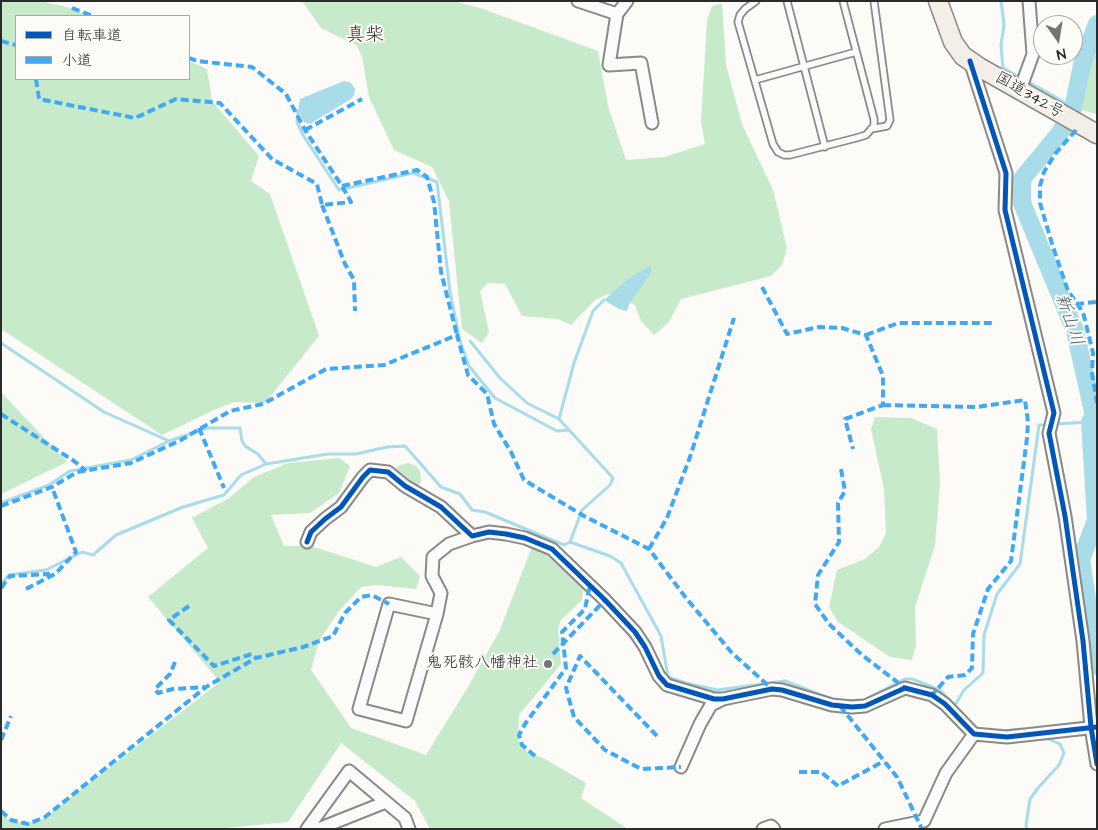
<!DOCTYPE html>
<html>
<head>
<meta charset="utf-8">
<style>
  body { margin:0 }
  #map { position:relative; width:1098px; height:830px; overflow:hidden; background:#fcfbf8; font-family:"Architects Daughter","Klee One",sans-serif }
  canvas { display:block }
  .frame { position:absolute; inset:0; border:2px solid #2b2b2b; pointer-events:none }
  .legend { position:absolute; left:15px; top:15px; width:175px; height:65px; box-sizing:border-box; background:#fdfcf7; border:1px solid #a9a8a5; margin:0; padding:6px 9px; list-style:none; font-size:15px; color:#2b2b2b }
  .legend li { display:flex; align-items:center; gap:10px; height:25px }
  .legend b { width:25px; border:1px solid #a9a8a5 }
  .north { position:absolute; left:1033px; top:15px; width:50px; height:50px; box-sizing:border-box; background:#fdfcf7; border:1px solid #a9a8a5; border-radius:50%; rotate:167deg; font-size:14px; font-weight:700; line-height:20px; text-align:center; color:#2b2b2b }
  .north::after { content:''; display:block; margin:auto; width:18px; height:22px; background:#747473; clip-path:polygon(50% 0,100% 100%,50% 72%,0 100%) }
</style>
</head>
<body>
<div id="map">
<canvas width="1098" height="830"></canvas>
<div class="frame"></div>
<ul class="legend">
<li><b style="height:6px;background:#0057b8"></b>自転車道</li>
<li><b style="height:6px;background:#3fa9f5"></b>小道</li>
</ul>
<div class="north">N</div>
</div>
<script>
const c = document.querySelector('canvas').getContext('2d');
c.lineJoin = 'round';
function paint(path, color) {
  c.fillStyle = color;
  c.fill(path, 'evenodd');
}
function shape(rows) {
  const path = new Path2D();
  for (const r of rows) {
    path.moveTo(r[0], r[1]);
    for (let i = 2; i < r.length; i += 2) path.lineTo(r[i], r[i + 1]);
  }
  return path;
}
function strokePath(path, color, width, dash) {
  c.strokeStyle = color;
  c.lineWidth = width;
  c.lineCap = dash ? 'butt' : 'round';
  c.setLineDash(dash || []);
  c.stroke(path);
}
function label(font, color, halo, rows, align = 'center') {
  c.font = font + ' "Architects Daughter","Klee One",sans-serif';
  c.lineWidth = 4;
  c.setLineDash([]);
  c.textBaseline = 'middle';
  c.strokeStyle = halo;
  c.fillStyle = color;
  for (const [text, x, y, turn = 0] of rows) {
    c.save();
    c.translate(x, y);
    c.rotate((+turn || 0) * Math.PI / 180);
    c.textAlign = isNaN(turn) ? turn : align;
    if (halo) c.strokeText(text, 0, 0);
    c.fillText(text, 0, 0);
    c.restore();
  }
}
const green = shape([
  [1,1,41,1,71,8,88,16,16,16,16,79,189,79,189,61,207,69,212,101,259,156,251,181,270,194,319,336,265,403,234,402,214,410,162,435,1,329],
  [302,1,453,1,480,8,598,51,608,106,626,160,665,157,705,144,701,121,707,21,712,6,722,3,726,65,742,124,773,190,787,248,782,265,771,276,681,299,669,322,654,335,641,321,635,305,608,294,595,300,571,325,558,319,522,316,505,284,488,283,480,291,489,332,482,343,462,329,449,201,432,167,394,150,369,97,362,56,356,45,321,28],
  [1097,46,1097,113,1096,114,1078,109,1085,75],
  [1,392,67,462,1,494],
  [875,417,911,418,937,429,940,484,935,545,915,607,916,645,912,660,890,657,838,622,829,607,837,570,865,559,879,547,886,533,884,489,871,429],
  [339,458,350,466,339,493,310,513,271,515,284,546,311,546,376,567,401,557,420,576,416,589,377,585,361,587,339,611,319,641,311,670,351,728,426,755,468,687,500,630,533,544,553,556,584,581,582,600,561,620,558,629,561,664,519,715,518,740,527,752,543,758,586,783,581,798,628,829,430,829,415,801,341,743,288,822,216,829,1,829,1,812,10,822,39,822,220,682,148,597,208,548,192,518,229,498,254,477,288,463],
  [408,463,416,466,420,471,421,481,417,490,390,472,398,466]
]);
const water = shape([
  [344,81,351,83,355,89,354,95,351,99,310,124,304,122,298,111,300,99],
  [650,266,652,271,629,304,627,311,619,309,604,300,628,279]
]);
const stream = shape([
  [1001,1,1004,25,1001,45,1003,68,1052,95,1073,108],
  [298,111,297,122,303,135,339,190,413,173,437,182,450,292,460,341,469,366,495,398,557,431,569,430],
  [470,341,500,378,527,403,559,419,613,478,610,485,582,510,570,542],
  [1,343,104,412,169,441,208,428,240,428,242,441,245,446,258,454,266,464],
  [1094,416,1097,416],
  [559,419,574,363,593,311,604,300],
  [1055,424,1090,422],
  [1,503,49,485,70,471,131,460,169,441],
  [1,584,9,575,46,570,82,552,93,555,116,535,183,507,224,495,241,475,266,464,328,454,356,454,387,447,405,446,441,487,460,494,472,510,485,512,564,545,570,542,610,556,621,563,661,636,668,677,686,683,717,690,785,681,834,700],
  [843,701,864,700,905,679,912,679,940,690,962,714],
  [955,705,964,690,983,673,984,635,997,594,1020,564,1039,425,1049,425],
  [1001,731,1022,729,1026,730],
  [1027,829,1026,825,1030,799,1038,788,1059,765,1064,753,1060,744,1044,737]
]);
const river = shape([
  [1097,24,1083,61,1073,108,1060,133,1022,179,1022,203,1075,331,1094,416,1090,422,1096,520,1081,560,1097,666]
]);
const service = shape([
  [756,1,745,9,740,15,738,22,773,144,778,152,784,155,790,155,856,138,866,135,874,126,874,119,843,1],
  [787,1,825,147],
  [755,80,856,52],
  [871,129,887,126,890,120,874,1]
]);
const minor = shape([
  [578,1,617,14,627,1],
  [617,14,609,65,641,63,652,123],
  [970,61,1006,173,1005,210,1054,413,1049,433,1065,516,1083,641,1091,727,1097,764],
  [1020,90,1033,54,1029,1],
  [307,542,311,532,325,519,341,507,363,477,370,470,388,472,405,486,441,507,472,536,489,532,506,534,525,538,552,549,605,600,635,632,645,647,659,676,667,685,714,699,723,699,772,689,782,690,832,705,852,707,865,706,905,688,932,695,945,704,974,734,1007,737,1097,727],
  [437,614,389,604,359,709,406,721,437,614,441,593,432,576,433,557,449,544,472,536],
  [681,767,700,724,711,705,723,699],
  [307,829,349,771,386,802],
  [318,829,386,802,405,818,409,829],
  [763,829,771,826,774,829],
  [885,829,924,821,946,773,974,734]
]);
const trunk = shape([
  [938,1,953,42,963,56,979,67,1097,134]
]);
const quiet = shape([
  [72,8,93,16],
  [1,41,16,45],
  [36,79,39,99,135,118,176,99,220,103,272,159,317,184,322,205,351,202,342,186,305,130,286,94,252,67,197,61,189,58],
  [305,130,362,99],
  [1076,130,1055,154,1044,172,1040,186,1040,203,1053,247,1068,291,1083,312,1093,353,1092,373,1097,403],
  [342,186,417,170,427,177,434,202,441,272,457,335],
  [322,205,345,264,354,280,355,311],
  [762,287,787,334,819,327,842,328,866,335,883,376,883,405,845,419,853,449],
  [1076,304,1097,302],
  [866,335,898,323,995,323],
  [883,405,977,407,1025,400,1028,422,1027,438,1011,561,988,589,973,634,972,668,965,675,948,677,932,695],
  [1,414,74,461,86,471],
  [199,428,224,488],
  [841,469,845,491,838,503,839,542,818,575,815,604,829,624,862,655,905,688],
  [1,506,52,487,77,472,131,463,181,440,230,411,263,404,326,369,384,365,457,335,468,375,487,394,494,424,511,452,524,480,584,516,649,549,686,598,732,653,772,689],
  [649,549,667,518,690,457,734,318],
  [1,588,10,576,50,574],
  [26,589,55,574,76,552,52,487],
  [189,606,169,620,214,666,252,654,256,658],
  [553,654,605,600],
  [175,662,170,674,155,689,158,693,173,689,206,687],
  [840,706,897,777,922,829],
  [657,736,580,656,566,688,574,717,605,750,641,769,681,767],
  [1,740,11,716],
  [535,756,522,745,519,735,525,724,566,668,562,632,585,609,590,585],
  [799,772,821,772,838,786,884,761],
  [1,811,11,820,28,824,45,817,206,687,256,658,303,647,333,636,345,613,361,597,372,595,389,604]
]);
const cycleway = shape([
  [970,61,1006,173,1005,210,1054,413,1049,433,1065,516,1083,641,1091,727,1097,764],
  [307,542,311,532,325,519,341,507,363,477,370,470,388,472,405,486,441,507,472,536,489,532,506,534,525,538,552,549,605,600,635,632,645,647,659,676,667,685,714,699,723,699,772,689,782,690,832,705,852,707,865,706,905,688,932,695,945,704,974,734,1007,737,1097,727]
]);
const markers = [
  [548,664,5,"#747473"]
];
const streetNames = [
  ["国道342号",1029,96,30]
];
const poiNames = [
  ["鬼死骸八幡神社",538,664]
];
const waterNames = [
  ["新山川",1068,320,71]
];
const quarterNames = [
  ["真柴",365,36]
];
paint(green, '#c7eacb');
paint(water, '#a7dce8');
strokePath(stream, '#a7dce8', 3);
strokePath(river, '#a7dce8', 18);
strokePath(service, '#898987', 9);
strokePath(minor, '#898987', 15);
strokePath(trunk, '#898987', 21);
strokePath(service, '#fbfbf9', 5.5);
strokePath(minor, '#fbfbf9', 11);
strokePath(trunk, '#f3eee8', 18);
strokePath(quiet, '#3fa9f5', 4, [8, 4]);
strokePath(cycleway, '#0057b8', 5);
for (const [x, y, r, color] of markers) {
  const dot = new Path2D();
  dot.arc(x, y, r, 0, 2 * Math.PI);
  c.fillStyle = color;
  c.fill(dot);
  strokePath(dot, '#fdfcf7', 2);
}
label('16px', '#2b2b2b', '#fdfcf7', streetNames);
label('16px', '#2b2b2b', '#fdfcf7', poiNames, 'right');
label('italic 18px', '#455c62', '#fdfcf7', waterNames);
label('19px', '#2b2b2b', '#fdfcf7', quarterNames);
</script>
</body>
</html>
